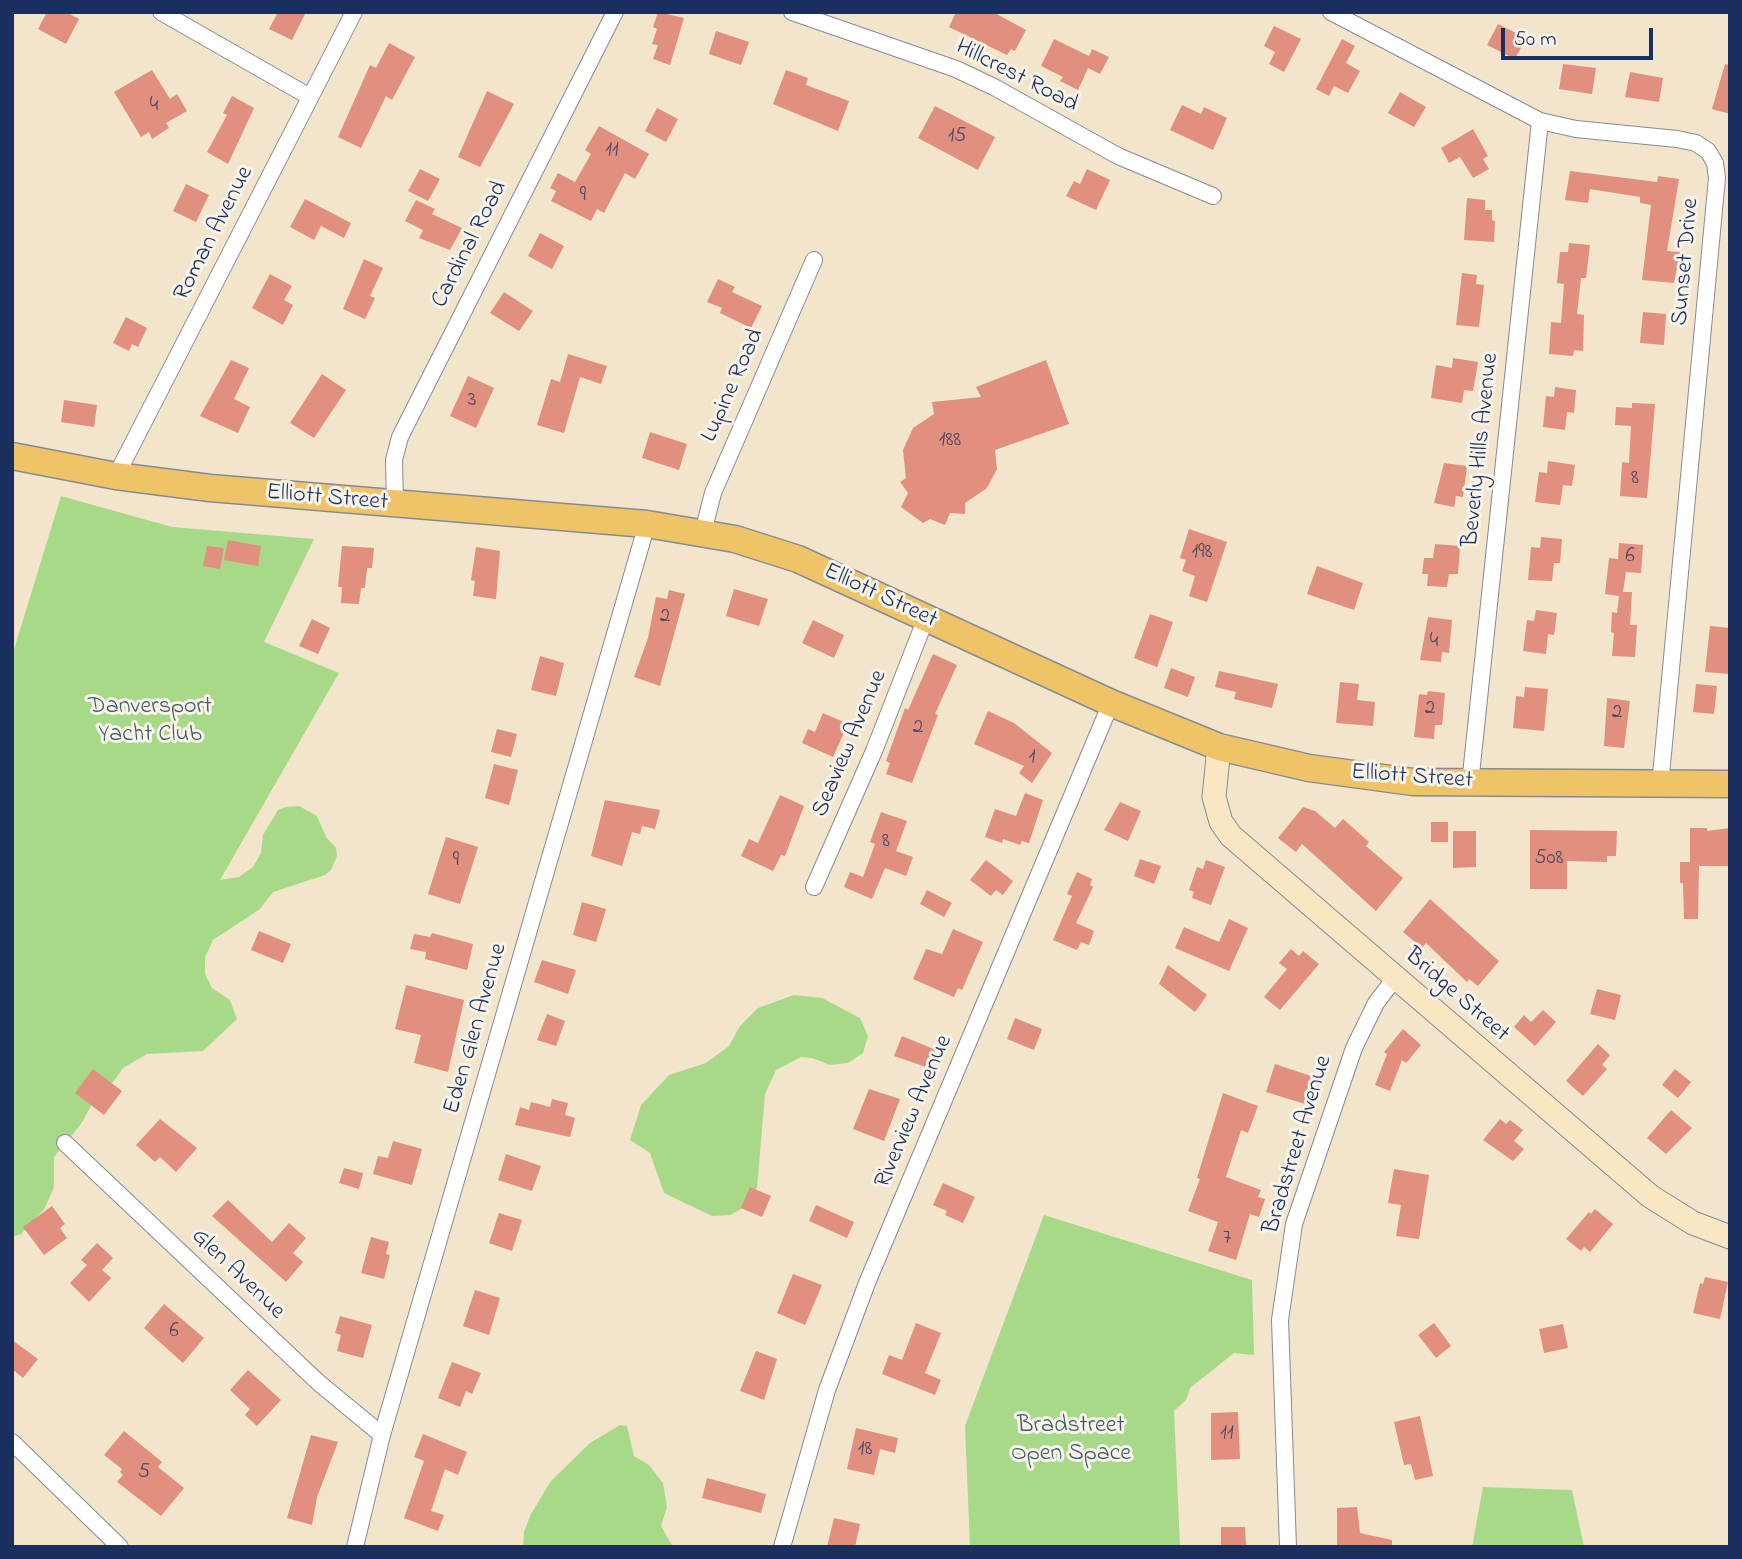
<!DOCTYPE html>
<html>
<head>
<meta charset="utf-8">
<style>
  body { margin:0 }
  #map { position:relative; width:1742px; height:1559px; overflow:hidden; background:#f2e5cc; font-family:"Indie Flower",sans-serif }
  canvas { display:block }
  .frame { position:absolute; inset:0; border:14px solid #1b2f5e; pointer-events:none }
  .scale { position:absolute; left:1501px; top:28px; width:152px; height:32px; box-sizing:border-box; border:4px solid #1b2f5e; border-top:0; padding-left:9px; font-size:21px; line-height:24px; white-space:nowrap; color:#1b2f5e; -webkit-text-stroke:5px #f7f3e8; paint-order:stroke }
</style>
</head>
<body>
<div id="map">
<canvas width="1742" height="1559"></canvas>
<div class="frame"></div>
<div class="scale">50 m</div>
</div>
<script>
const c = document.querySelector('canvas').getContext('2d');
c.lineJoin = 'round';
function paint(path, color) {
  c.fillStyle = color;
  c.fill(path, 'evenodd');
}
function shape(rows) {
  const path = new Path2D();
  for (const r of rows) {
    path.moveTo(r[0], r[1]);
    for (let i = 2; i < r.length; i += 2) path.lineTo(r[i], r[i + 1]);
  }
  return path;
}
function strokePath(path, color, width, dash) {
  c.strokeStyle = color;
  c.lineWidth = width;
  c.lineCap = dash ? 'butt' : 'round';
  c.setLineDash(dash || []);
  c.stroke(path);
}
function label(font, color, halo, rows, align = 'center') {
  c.font = font + ' "Indie Flower",sans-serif';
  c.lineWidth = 6;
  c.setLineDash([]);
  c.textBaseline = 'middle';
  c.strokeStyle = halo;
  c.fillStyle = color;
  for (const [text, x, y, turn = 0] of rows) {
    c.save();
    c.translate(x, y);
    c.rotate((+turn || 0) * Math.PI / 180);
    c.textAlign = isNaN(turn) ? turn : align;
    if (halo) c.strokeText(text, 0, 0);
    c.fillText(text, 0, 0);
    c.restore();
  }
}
const green = shape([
  [61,496,172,527,314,539,264,642,339,673,220,880,239,877,253,867,261,853,263,835,278,810,286,807,299,806,317,816,326,837,336,848,337,856,331,870,325,875,273,892,260,909,213,940,205,957,205,974,212,988,230,1000,237,1019,203,1051,147,1054,123,1068,114,1081,98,1093,81,1124,54,1157,54,1187,45,1208,21,1234,12,1237,12,656],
  [794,995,822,998,860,1018,868,1036,863,1053,848,1063,830,1065,812,1058,801,1057,776,1070,765,1094,757,1188,743,1208,730,1215,712,1216,664,1193,650,1153,630,1140,641,1105,669,1075,706,1063,729,1046,740,1026,758,1008],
  [1044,1215,1252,1280,1254,1355,1234,1353,1190,1388,1186,1400,1174,1411,1180,1547,970,1547,965,1426],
  [620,1425,627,1426,634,1456,649,1465,663,1483,667,1507,661,1526,673,1547,523,1547,524,1532,531,1514,551,1481,590,1443],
  [1483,1487,1572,1490,1584,1547,1472,1547]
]);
const building = shape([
  [47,12,66,12,79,19,66,44,38,29],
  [278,12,306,12,292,40,269,29],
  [658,12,684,18,670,65,653,59,658,45,652,44,657,29,653,27],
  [956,12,993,12,1026,30,1015,51,1011,49,1007,55,949,27],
  [1498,24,1526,38,1515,59,1487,45],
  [1274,26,1301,39,1284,72,1269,64,1275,52,1264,46],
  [716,31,749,42,741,65,709,54],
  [1054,39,1089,56,1092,49,1109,57,1100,74,1088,68,1078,90,1060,81,1063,77,1041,66],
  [1342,39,1355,46,1346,63,1360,71,1348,93,1334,86,1329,96,1316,89],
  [389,43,415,57,392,100,386,96,361,148,338,137,370,65,376,68],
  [1563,64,1596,68,1592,94,1559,89],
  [1725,64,1730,65,1730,114,1712,109],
  [152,70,170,99,177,94,187,111,166,123,169,128,152,139,149,132,141,137,114,92],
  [786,70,808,78,806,85,849,101,838,131,773,104],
  [1630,72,1663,78,1659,102,1625,97],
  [487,91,514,104,480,167,458,157],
  [1400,92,1426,107,1414,127,1388,113],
  [232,96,254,108,228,164,207,152,227,115,223,113],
  [1182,105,1201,114,1204,107,1227,118,1213,150,1170,130],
  [935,106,995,137,978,170,918,138],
  [657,108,678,119,666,142,645,131],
  [599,126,649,154,635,179,625,173,604,213,597,209,591,221,551,201,556,191,550,188,558,173,575,182,591,154,585,150],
  [1473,129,1488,156,1483,159,1489,169,1473,178,1460,157,1449,163,1441,148],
  [420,169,440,179,428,201,408,191],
  [1087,169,1110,180,1096,210,1066,196,1074,181,1080,184],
  [1570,171,1657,182,1658,176,1679,179,1667,251,1680,252,1674,283,1642,280,1651,205,1640,203,1640,197,1590,189,1588,203,1565,200],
  [186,184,209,195,196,222,173,211],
  [1467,198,1485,200,1485,210,1492,210,1492,220,1495,221,1494,242,1464,240],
  [305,199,351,223,344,238,321,226,314,240,290,227],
  [416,200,435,209,432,214,462,228,450,250,419,238,423,230,405,221],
  [540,233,564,246,552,269,528,256],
  [1569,243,1590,245,1586,278,1581,278,1577,314,1584,315,1583,351,1574,350,1573,356,1549,354,1551,322,1561,323,1564,284,1557,283,1560,252,1568,252],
  [364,259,383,268,370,296,375,298,365,319,343,309],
  [1462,273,1477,275,1476,284,1484,285,1479,327,1456,325],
  [270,274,292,286,284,300,293,305,283,325,252,308],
  [718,279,735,287,732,292,762,306,751,328,720,313,722,308,707,302],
  [504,292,533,311,519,331,490,313],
  [1643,312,1666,314,1664,345,1640,343],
  [126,317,147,328,138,347,132,344,129,351,113,343],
  [568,354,607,366,601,384,580,377,564,433,537,425,551,379,560,382],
  [1453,358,1478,362,1473,391,1464,390,1462,403,1431,398,1436,365,1452,368],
  [231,360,249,368,234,399,250,407,238,433,200,416],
  [1046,360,1069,424,995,450,997,469,987,488,965,503,965,514,950,513,945,525,930,519,923,523,901,507,908,493,900,482,906,478,903,450,913,428,934,414,932,402,981,397,976,387],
  [322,374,346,390,314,438,290,423],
  [468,376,494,388,476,428,450,416],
  [1555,387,1576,390,1574,413,1567,412,1565,430,1543,427,1546,396,1554,397],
  [64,400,97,405,94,427,61,422],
  [1632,403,1655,404,1647,498,1620,496,1622,462,1629,463,1631,426,1615,425,1616,407,1632,408],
  [650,432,687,444,679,470,642,458],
  [1548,461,1575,465,1572,486,1563,485,1560,505,1535,502,1539,472,1547,473],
  [1444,463,1467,466,1463,497,1456,496,1454,507,1434,503],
  [1189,529,1227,542,1207,602,1189,596,1195,576,1182,571,1186,560,1180,558],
  [1541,537,1562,539,1560,563,1554,563,1552,581,1528,580,1531,547,1540,548],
  [228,540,261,546,258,566,224,560],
  [1619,543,1643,545,1641,573,1626,572,1623,592,1632,592,1630,625,1637,625,1635,657,1612,656,1614,633,1611,632,1612,612,1617,613,1619,596,1605,594,1609,558,1618,559],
  [1435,544,1460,546,1458,574,1449,574,1447,587,1427,586,1428,574,1422,574,1424,558,1433,558],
  [207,546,224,548,220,569,203,566],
  [342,546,374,548,372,568,367,568,365,588,361,588,359,604,341,603,342,587,338,587],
  [476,547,500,551,496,599,473,596,475,581,471,580],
  [1317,566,1363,583,1354,610,1307,594],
  [734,589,768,599,759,626,726,616],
  [669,590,685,594,660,686,634,677,648,638,656,597,667,599],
  [1536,610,1557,613,1554,635,1548,634,1546,654,1523,651,1527,620,1534,621],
  [1150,614,1173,622,1157,667,1134,658],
  [1428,617,1452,620,1449,653,1442,652,1441,662,1420,660],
  [312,619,330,628,318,654,299,646],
  [813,620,844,635,834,658,802,643],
  [1710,626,1730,628,1729,674,1705,672],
  [933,654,957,665,935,714,938,715,912,783,886,774,890,763,886,761,905,708,908,710],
  [540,656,564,663,556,696,531,690],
  [1171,668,1195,677,1188,697,1164,688],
  [1219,671,1278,684,1272,708,1234,699,1236,692,1215,687],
  [1340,682,1359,684,1357,700,1375,702,1373,726,1336,723],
  [1696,684,1717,686,1714,714,1693,712],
  [1525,687,1548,689,1544,731,1513,728,1516,696,1524,697],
  [1428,691,1445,693,1442,725,1435,725,1434,739,1414,737,1419,694,1427,695],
  [1607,698,1630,701,1624,748,1604,746],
  [988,711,1014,723,1052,753,1032,783,1019,773,1024,766,974,744],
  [823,713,848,724,833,757,802,743,808,729,815,732],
  [497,729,517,734,511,757,491,752],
  [494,764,518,770,509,805,485,798],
  [1025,793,1043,800,1029,843,1022,841,1020,845,1003,839,1002,843,985,837,995,809,1016,816],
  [780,795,804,806,785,856,781,855,773,871,741,856,749,839,758,843],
  [605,800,660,810,655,829,642,826,640,834,632,832,622,866,591,856],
  [1120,802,1141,811,1128,841,1104,830],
  [1303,807,1315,811,1335,828,1343,819,1369,842,1366,846,1403,878,1376,911,1302,844,1296,852,1278,838],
  [881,812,907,821,896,851,913,857,906,876,885,868,872,899,844,887,850,872,863,877,875,844,870,842],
  [1431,822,1448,822,1448,842,1431,842],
  [1690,828,1707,828,1707,831,1730,828,1730,866,1699,866,1698,919,1684,919,1683,883,1680,883,1680,862,1690,862],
  [1530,830,1617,831,1616,856,1607,856,1607,862,1567,861,1567,889,1530,889],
  [1453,831,1476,831,1476,867,1453,868],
  [446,837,478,847,460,904,428,894],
  [1140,859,1161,866,1154,884,1134,876],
  [986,860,1013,881,1003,895,996,890,991,896,970,880],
  [1206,860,1225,867,1211,905,1192,898,1194,892,1189,890,1197,867,1203,869],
  [1077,872,1092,879,1090,885,1093,887,1076,923,1094,931,1089,945,1081,942,1077,950,1053,940,1072,896,1067,894],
  [927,890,952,903,944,917,920,904],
  [1430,899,1499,961,1478,986,1469,979,1467,982,1426,943,1422,948,1403,932],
  [582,902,606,909,596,942,573,935],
  [1229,919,1248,928,1229,971,1175,948,1184,927,1219,942],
  [953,929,983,942,962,990,958,988,954,997,913,979,926,949,942,954],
  [259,931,291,944,283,963,251,950],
  [432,933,473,944,467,970,425,959,426,952,410,949,414,934,430,937],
  [1291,949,1299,956,1303,951,1319,964,1280,1010,1264,997,1287,969,1279,963],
  [542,960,576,970,568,994,534,982],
  [1168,965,1207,995,1195,1012,1159,984],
  [406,985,464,1000,448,1072,414,1063,421,1035,395,1029],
  [1597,989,1621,995,1615,1020,1590,1014],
  [1543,1010,1556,1022,1535,1046,1514,1027,1524,1015,1531,1022],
  [547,1014,565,1021,556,1046,537,1040],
  [1015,1018,1042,1029,1034,1050,1007,1039],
  [1403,1029,1421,1045,1406,1063,1402,1060,1390,1091,1375,1085,1387,1054,1384,1052],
  [902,1036,936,1050,929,1068,894,1056],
  [1598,1044,1610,1055,1602,1065,1607,1069,1583,1096,1566,1081],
  [1275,1064,1314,1077,1305,1104,1266,1092],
  [93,1069,122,1091,104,1115,75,1093],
  [1675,1069,1691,1082,1678,1098,1662,1085],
  [869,1089,900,1099,884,1141,853,1129],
  [1223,1093,1258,1106,1248,1133,1241,1130,1226,1177,1261,1190,1258,1197,1265,1199,1259,1217,1250,1214,1236,1260,1208,1251,1218,1222,1188,1211,1200,1179,1197,1178],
  [552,1099,568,1103,565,1115,575,1118,570,1137,515,1125,520,1107,529,1110,531,1102,550,1107],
  [1671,1110,1692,1128,1666,1154,1647,1138],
  [160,1119,197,1148,176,1172,160,1157,155,1162,136,1145],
  [1500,1119,1506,1124,1510,1120,1523,1130,1514,1141,1524,1149,1513,1161,1483,1140],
  [393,1141,422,1149,412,1185,373,1174,378,1156,388,1158],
  [506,1154,541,1166,532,1191,498,1180],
  [344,1168,363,1173,359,1189,339,1183],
  [1394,1169,1429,1175,1419,1239,1396,1236,1401,1205,1388,1203],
  [943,1183,975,1197,963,1223,945,1215,947,1211,933,1205],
  [750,1187,771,1196,762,1217,741,1208],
  [228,1200,272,1242,289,1223,306,1238,293,1253,303,1262,286,1282,212,1216],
  [816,1205,854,1222,847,1238,809,1221],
  [52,1206,65,1224,60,1228,67,1238,44,1255,23,1227],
  [1595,1209,1613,1224,1590,1252,1584,1247,1581,1251,1566,1239,1589,1212,1591,1214],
  [499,1213,522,1220,512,1251,489,1243],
  [371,1237,389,1242,386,1254,390,1255,384,1279,361,1273],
  [97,1243,113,1258,102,1270,111,1278,89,1302,70,1283,87,1265,81,1260],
  [793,1274,822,1285,805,1325,777,1313],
  [1705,1277,1728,1282,1720,1319,1693,1313,1700,1283,1703,1284],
  [475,1290,500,1298,489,1335,463,1326],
  [164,1304,204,1338,183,1363,144,1328],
  [340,1316,372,1325,363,1358,337,1351,341,1335,335,1333],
  [916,1323,941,1333,925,1373,941,1380,935,1395,882,1374,889,1355,902,1360],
  [1434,1323,1451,1346,1436,1358,1418,1335],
  [1563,1324,1568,1348,1544,1353,1539,1329],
  [12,1340,38,1359,23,1378,12,1369],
  [756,1351,777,1359,764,1400,740,1391],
  [452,1362,481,1373,472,1394,466,1391,460,1407,438,1398],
  [248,1370,281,1400,257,1426,245,1415,250,1409,230,1390],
  [1238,1412,1240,1459,1211,1460,1211,1413],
  [1420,1416,1433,1476,1415,1480,1411,1464,1404,1465,1394,1422],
  [856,1428,898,1438,895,1453,880,1449,874,1475,847,1469],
  [124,1431,162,1462,158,1467,184,1488,161,1516,117,1482,123,1475,120,1472,122,1469,104,1455],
  [423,1434,467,1452,458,1475,445,1469,431,1511,444,1515,438,1531,404,1518,424,1461,414,1457],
  [311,1435,338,1442,317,1497,312,1525,287,1518],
  [707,1478,766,1494,761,1513,702,1498],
  [1357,1507,1360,1533,1392,1540,1392,1547,1337,1545,1337,1508],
  [834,1518,860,1524,855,1547,827,1547],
  [1221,1527,1245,1527,1246,1547,1221,1547]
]);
const minor = shape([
  [161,12,310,97],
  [792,12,956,69,994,87,1118,156,1213,196],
  [1331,12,1540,121,1576,129,1677,139,1696,143,1708,151,1715,163,1717,178,1660,786],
  [116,476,354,12],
  [395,504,394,460,400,437,615,12],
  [703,532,713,493,814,260],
  [1470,784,1540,121],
  [814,887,874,751,926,618],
  [65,1143,319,1383,382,1435],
  [12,1442,120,1547],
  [355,1547,382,1435,647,524],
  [782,1547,827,1390,867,1283,1111,703],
  [1288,1547,1280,1320,1294,1224,1354,1048,1376,1003,1395,978]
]);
const secondary = shape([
  [1219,747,1214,797,1221,822,1231,836,1650,1196,1693,1223,1730,1237]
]);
const primary = shape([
  [12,456,116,476,210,488,647,524,735,539,798,559,1111,703,1219,747,1309,768,1413,782,1730,784]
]);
const numberNames = [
  ["4",154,107],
  ["15",957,138],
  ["11",612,152],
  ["9",583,197],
  ["3",472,402],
  ["188",950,442],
  ["8",1635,480],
  ["198",1202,554],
  ["6",1630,558],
  ["2",665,618],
  ["4",1434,643],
  ["2",1430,710],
  ["2",1617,714],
  ["2",918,729],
  ["1",1032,759],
  ["8",886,843],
  ["508",1549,860],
  ["9",456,862],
  ["7",1227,1240],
  ["6",174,1333],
  ["11",1227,1435],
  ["18",865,1451],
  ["5",144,1474]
];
const streetNames = [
  ["Hillcrest Road",1016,77,27],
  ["Roman Avenue",215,234,-63],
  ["Cardinal Road",471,245,-63],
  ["Sunset Drive",1687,262,-85],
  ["Lupine Road",734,386,-66],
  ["Beverly Hills Avenue",1482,450,-84],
  ["Elliott Street",327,499,5],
  ["Elliott Street",880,597,25],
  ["Seaview Avenue",851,744,-67],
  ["Elliott Street",1412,778,4],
  ["Bridge Street",1456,996,41],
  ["Eden Glen Avenue",477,1029,-74],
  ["Riverview Avenue",915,1112,-67],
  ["Bradstreet Avenue",1299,1145,-73],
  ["Glen Avenue",237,1275,44]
];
const parkNames = [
  ["Danversport",150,708],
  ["Yacht Club",150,736],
  ["Bradstreet",1071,1427],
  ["Open Space",1071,1455]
];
paint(green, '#a7d988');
paint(building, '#e18f7f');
strokePath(minor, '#868a95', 18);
strokePath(secondary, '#868a95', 25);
strokePath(primary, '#868a95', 29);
strokePath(minor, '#fff', 16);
strokePath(secondary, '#f9e7c3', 23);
strokePath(primary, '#efc469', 26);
label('21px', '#4c4766', null, numberNames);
label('24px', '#1b2f5e', '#f7f3e8', streetNames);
label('24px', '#3e5a68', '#f7f3e8', parkNames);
</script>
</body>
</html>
